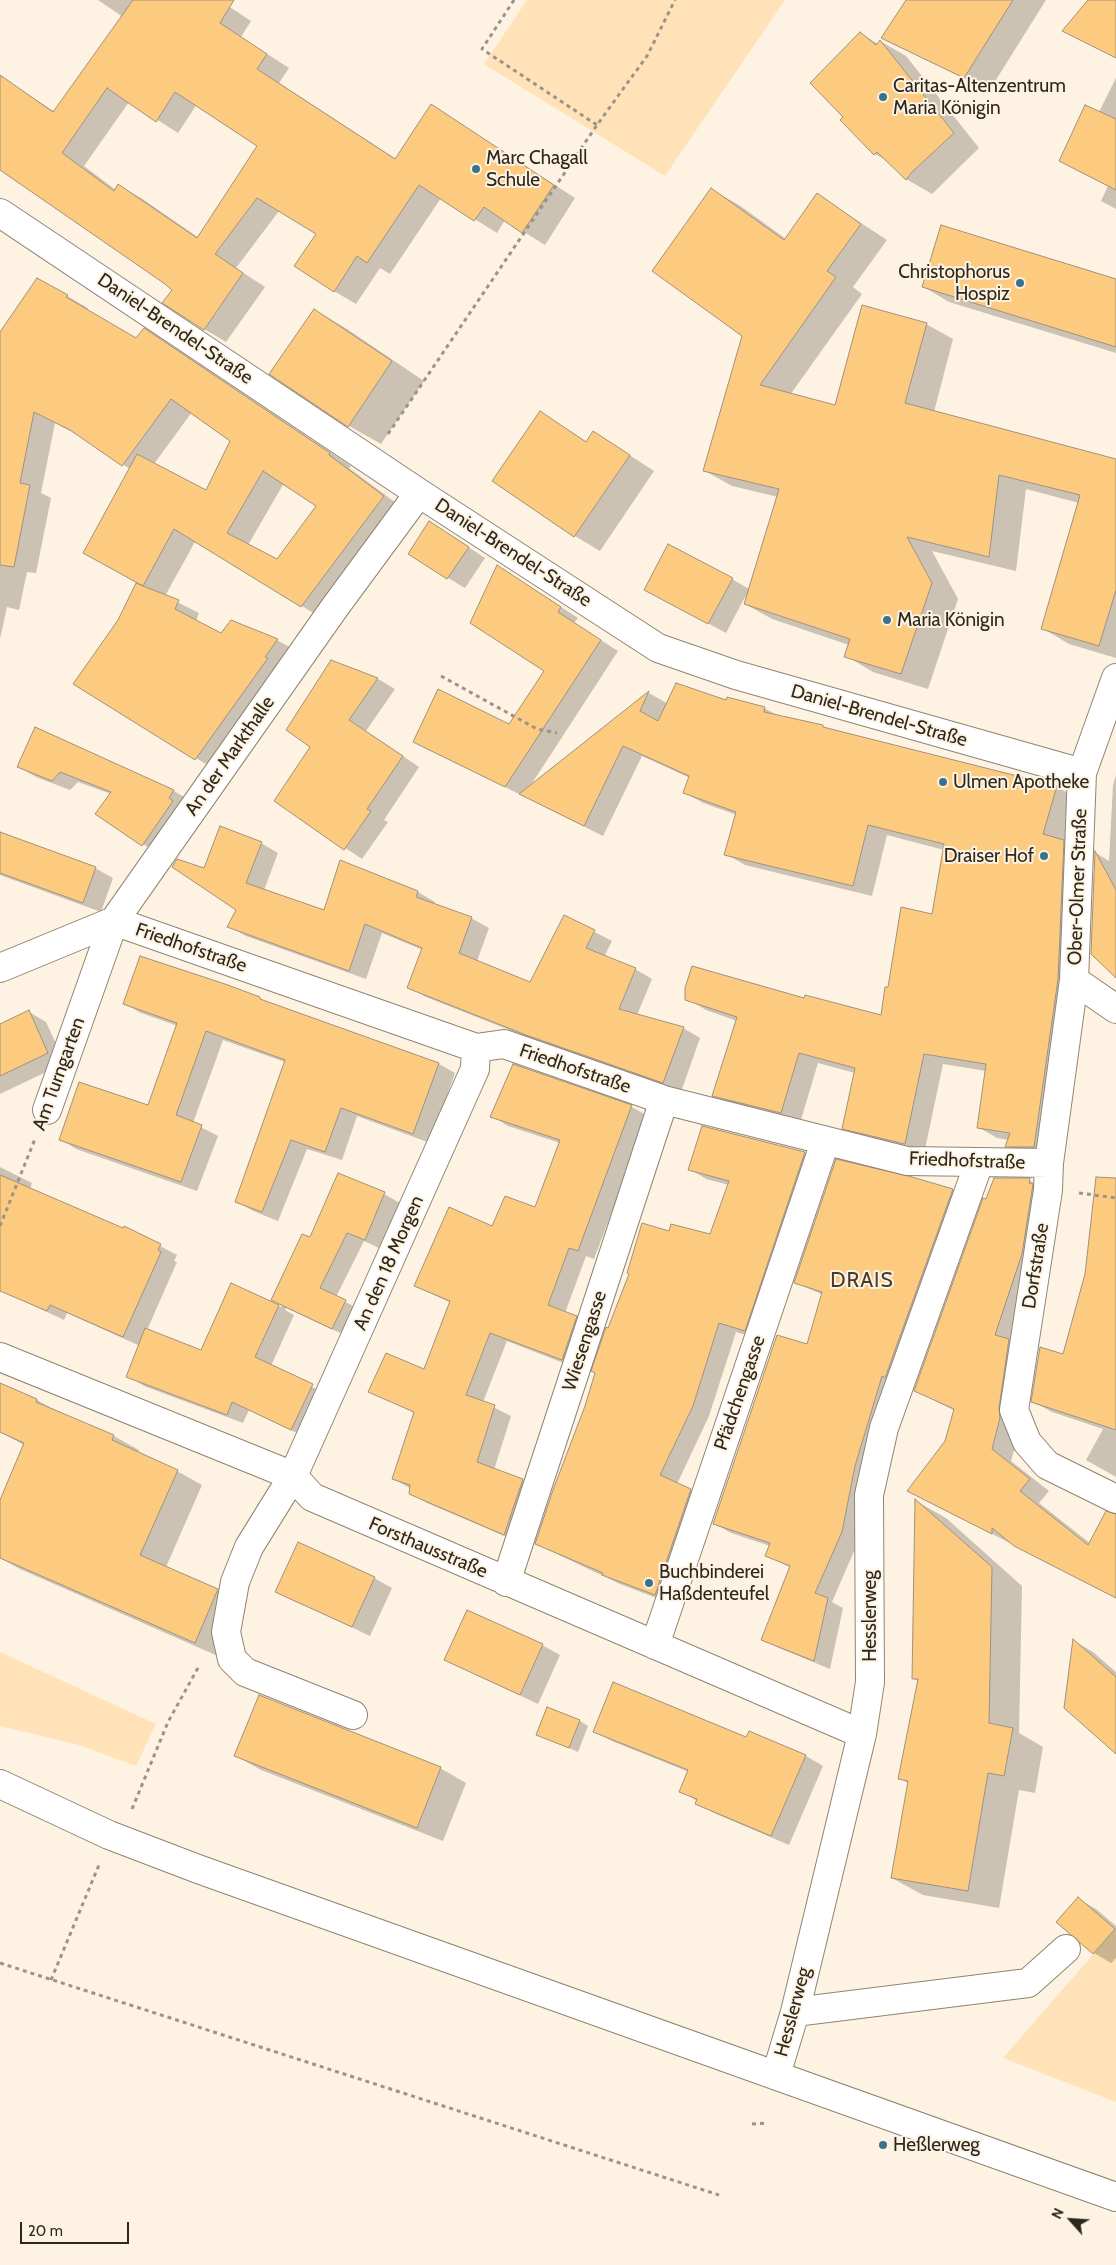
<!DOCTYPE html>
<html>
<head>
<meta charset="utf-8">
<style>
  body { margin:0 }
  #map { position:relative; width:1116px; height:2265px; overflow:hidden; background:#fef3e2; font-family:Cabin,sans-serif }
  canvas { display:block }
  .north { position:absolute; left:1046px; top:2195px; width:50px; height:50px; -webkit-text-stroke:4px #fef3e2; paint-order:stroke; rotate:296deg; font-size:14px; font-weight:700; line-height:20px; text-align:center; color:#2c271f }
  .north::after { content:''; display:block; margin:auto; width:18px; height:22px; background:#2c271f; clip-path:polygon(50% 0,100% 100%,50% 72%,0 100%) }
  .scale { position:absolute; left:20px; top:2222px; width:109px; height:22px; box-sizing:border-box; border:2px solid #2c271f; border-top:0; padding-left:6px; font-size:15px; line-height:18px; white-space:nowrap; color:#2c271f; -webkit-text-stroke:4px #fef3e2; paint-order:stroke }
</style>
</head>
<body>
<div id="map">
<canvas width="1116" height="2265"></canvas>
<div class="north">N</div>
<div class="scale">20 m</div>
</div>
<script>
const c = document.querySelector('canvas').getContext('2d');
c.lineJoin = 'round';
function paint(path, color) {
  c.fillStyle = color;
  c.fill(path, 'evenodd');
}
function shape(rows) {
  const path = new Path2D();
  for (const r of rows) {
    path.moveTo(r[0], r[1]);
    for (let i = 2; i < r.length; i += 2) path.lineTo(r[i], r[i + 1]);
  }
  return path;
}
function strokePath(path, color, width, dash) {
  c.strokeStyle = color;
  c.lineWidth = width;
  c.lineCap = dash ? 'butt' : 'round';
  c.setLineDash(dash || []);
  c.stroke(path);
}
function label(font, color, halo, rows, align = 'center') {
  c.font = font + ' Cabin,sans-serif';
  c.lineWidth = 4;
  c.setLineDash([]);
  c.textBaseline = 'middle';
  c.strokeStyle = halo;
  c.fillStyle = color;
  for (const [text, x, y, turn = 0] of rows) {
    c.save();
    c.translate(x, y);
    c.rotate((+turn || 0) * Math.PI / 180);
    c.textAlign = isNaN(turn) ? turn : align;
    if (halo) c.strokeText(text, 0, 0);
    c.fillText(text, 0, 0);
    c.restore();
  }
}
const green = shape([
  [527,0,785,0,665,176,484,64],
  [0,1652,156,1724,136,1766,79,1745,0,1726],
  [1116,1928,1116,2102,1003,2058]
]);
const shadow = shape([
  [98,0,219,0,251,21,241,37,289,68,279,83,396,159,431,106,575,198,545,245,505,220,497,233,441,198,390,274,380,268,356,304,334,291,317,234,279,211,236,268,265,287,226,342,204,329,173,290,165,283,0,169,0,76,55,112,123,17],
  [129,102,178,133,197,104,259,146,199,238,141,198,119,186,116,190,84,166],
  [907,0,1046,0,989,91,883,37],
  [860,33,878,44,880,41,906,56,979,148,932,194,906,179,889,162,875,154,841,120,845,118],
  [1116,78,1116,209,1101,201,1108,186,1061,161,1099,112],
  [712,190,739,205,786,239,818,195,887,240,853,287,862,294,790,395,835,407,926,324,953,339,934,412,1116,460,1116,658,1069,644,1042,628,1079,503,1026,489,1016,571,932,551,958,599,928,689,873,672,846,656,849,645,772,619,745,604,746,595,726,633,663,599,732,579,749,589,778,497,732,486,705,471,744,335],
  [1116,281,1116,353,949,302,924,287],
  [67,296,88,308,86,310,137,340,144,330,165,342,351,466,349,468,404,509,323,619,196,540,165,596,199,613,196,621,221,635,231,622,277,640,298,652,217,771,75,683,146,587,106,565,130,469,80,436,55,423,41,493,51,498,36,573,27,572,19,610,7,607,0,639,0,334],
  [192,412,232,440,207,492,154,464],
  [284,483,318,506,278,561,248,545],
  [315,310,347,329,424,381,381,444,349,426],
  [540,412,587,442,594,432,654,471,600,551,575,536,493,481],
  [447,533,485,558,465,588,448,578],
  [515,577,578,618,574,623,618,651,529,788,649,693,668,704,727,701,764,708,779,716,1059,788,1079,799,1053,1157,1025,1157,1007,1146,1009,1140,997,1138,978,1127,986,1071,943,1064,924,1154,863,1139,844,1128,855,1073,818,1063,800,1123,732,1106,713,1095,737,1021,706,1010,687,999,805,999,882,1017,889,989,933,915,944,850,887,835,872,896,745,865,726,854,737,815,703,803,684,792,690,778,642,756,603,836,415,742,510,725,545,670],
  [332,661,378,679,395,689,366,731,419,767,384,820,388,822,362,859,275,801,312,746],
  [35,729,174,791,191,801,160,855,97,814,111,794,78,782,70,790,36,777,19,767],
  [1116,775,1116,977,1096,853,1109,861,1113,785],
  [0,833,95,868,113,878,101,912,0,875],
  [261,843,278,853,264,890,324,912,341,862,418,892,435,902,434,905,471,918,489,928,477,961,531,984,564,916,612,941,604,957,635,969,652,979,637,1015,683,1028,700,1038,681,1092,545,1044,426,997,409,987,423,950,382,933,366,979,246,936,229,926,238,910,205,870],
  [259,998,269,1003,439,1064,455,1073,430,1143,357,1116,342,1160,307,1149,278,1221,253,1211,236,1201,285,1062,223,1040,193,1123,218,1136,197,1191,76,1149,60,1139,149,1107,178,1026,141,1013,125,1004],
  [29,1012,46,1022,65,1063,0,1094,0,1025],
  [514,1065,632,1107,648,1116,594,1259,586,1256,565,1313,593,1327,579,1369,507,1341,483,1402,511,1416,494,1470,523,1480,539,1490,521,1543,427,1503,410,1493,411,1489,394,1479,415,1413,369,1391,424,1371,451,1303,416,1286,493,1228,536,1208,560,1143,508,1126,492,1116],
  [703,1127,805,1153,821,1163,761,1340,736,1332,709,1416,677,1484,707,1500,672,1604,620,1584,536,1544,586,1407,609,1330,670,1233,710,1236,729,1185,706,1179,690,1169],
  [0,1167,32,1183,30,1189,160,1246,177,1255,174,1261,177,1262,147,1330,202,1352,232,1284,281,1307,282,1305,272,1300,310,1239,384,1194,400,1203,381,1249,364,1241,336,1297,361,1310,349,1337,286,1308,285,1310,294,1315,271,1366,328,1395,307,1438,249,1410,243,1423,144,1386,128,1376,140,1346,67,1313,64,1320,0,1290],
  [1029,1180,1049,1191,1020,1430,1011,1461,1049,1491,1039,1503,1091,1544,1116,1516,1116,1598,1012,1542,1012,1544,929,1502,955,1411,915,1390,987,1201],
  [952,1190,969,1200,858,1542,832,1602,843,1608,830,1669,779,1648,762,1639,791,1568,766,1555,770,1546,731,1533,715,1524,808,1346,823,1295,795,1282],
  [1116,1219,1116,1477,1086,1460,1103,1429,1052,1412,1032,1401,1064,1355],
  [0,1395,37,1400,58,1412,114,1436,139,1450,138,1453,177,1471,202,1485,166,1567,217,1590,242,1604,220,1657,20,1569,0,1558,0,1503,24,1445,0,1432],
  [916,1501,946,1518,1022,1586,1019,1733,1043,1747,1035,1793,1019,1790,999,1908,923,1895,892,1878,908,1783,899,1778,918,1681,913,1678],
  [374,1578,392,1588,370,1636,277,1592],
  [1074,1641,1093,1652,1116,1672,1116,1752],
  [542,1645,560,1655,538,1704,445,1660],
  [580,1721,588,1726,578,1752,537,1734],
  [595,1731,747,1738,749,1732,806,1756,823,1766,789,1845,714,1813,696,1803,697,1801,681,1791,689,1772,612,1741],
  [236,1756,440,1768,466,1783,443,1841,261,1770],
  [1078,1899,1096,1909,1116,1926,1116,1958,1111,1963,1094,1953,1058,1922]
]);
const building = shape([
  [133,0,234,0,220,23,267,54,257,69,395,159,431,104,554,185,522,233,484,207,474,221,419,185,367,263,357,256,334,292,294,266,316,234,257,198,215,254,243,273,204,330,162,303,172,290,165,284,0,170,0,75,53,112,133,0],
  [107,88,156,122,175,92,257,146,197,238,118,184,114,191,62,153,107,88],
  [906,0,1013,0,964,78,881,38,906,0],
  [1088,0,1116,0,1116,58,1062,31,1088,0],
  [860,32,876,45,880,40,954,133,911,173,906,180,877,152,874,155,840,120,843,117,810,83,860,32],
  [1085,105,1116,119,1116,190,1059,161,1085,105],
  [711,188,784,240,817,193,861,224,827,271,836,277,760,385,835,405,862,305,927,323,905,403,1116,459,1116,590,1099,646,1041,629,1080,495,999,475,989,557,907,537,932,583,901,674,844,657,850,639,744,604,779,489,703,471,742,336,652,271,711,188],
  [941,225,1116,279,1116,347,922,287,941,225],
  [37,278,68,295,66,297,136,338,144,328,330,453,329,455,384,496,301,607,174,529,143,586,179,600,175,609,221,633,231,620,278,639,265,657,268,658,195,760,73,684,118,620,136,583,143,586,83,553,137,454,206,490,230,441,171,399,122,466,70,430,34,412,20,483,30,485,14,567,0,565,0,332,37,278],
  [263,471,316,506,277,559,227,533,263,471],
  [314,309,392,361,348,427,269,374,314,309],
  [540,411,586,442,593,431,630,455,574,537,492,481,540,411],
  [429,521,469,547,447,579,408,554,429,521],
  [668,544,733,578,708,624,644,590,668,544],
  [497,565,561,607,558,612,601,640,505,787,413,742,438,689,509,724,544,671,470,623,497,565],
  [331,660,378,678,349,720,403,756,367,809,371,811,344,850,274,801,310,747,286,730,331,660],
  [676,683,726,700,727,697,765,707,764,712,823,725,823,727,1057,786,1043,834,1064,840,1058,979,1034,1147,1005,1147,1010,1133,977,1128,986,1064,924,1054,905,1144,842,1129,855,1068,799,1053,781,1113,712,1096,737,1017,685,1000,685,988,692,966,804,998,805,995,881,1015,885,987,888,987,901,907,932,914,944,844,868,825,853,886,724,855,736,812,683,793,689,776,623,746,584,826,519,794,649,691,640,711,658,721,676,683],
  [35,727,174,790,169,798,173,801,142,846,95,814,111,792,60,772,52,781,17,767,35,727],
  [220,826,262,842,246,883,324,910,340,860,418,891,416,897,472,917,459,953,530,982,564,915,595,930,586,948,636,968,619,1009,684,1027,663,1083,526,1035,407,988,422,948,365,924,349,971,227,927,236,910,172,867,177,859,204,868,220,826],
  [0,832,96,867,83,903,0,873,0,832],
  [1095,851,1116,890,1116,978,1091,954,1095,851],
  [140,956,225,984,260,997,260,999,439,1063,413,1134,341,1108,325,1152,291,1140,262,1212,235,1202,285,1060,206,1031,176,1115,202,1125,181,1182,59,1140,79,1082,148,1105,177,1023,123,1004,140,956],
  [29,1010,48,1053,0,1076,0,1024,29,1010],
  [513,1064,632,1105,578,1251,569,1248,548,1305,577,1316,562,1360,490,1333,466,1395,495,1405,477,1462,523,1479,504,1535,409,1494,410,1485,392,1479,414,1412,368,1392,386,1353,424,1369,450,1301,414,1286,449,1207,492,1226,505,1196,535,1207,560,1140,490,1117,513,1064],
  [702,1126,805,1152,745,1331,719,1323,693,1406,660,1475,691,1489,655,1595,602,1575,603,1573,535,1544,553,1490,585,1406,595,1373,591,1371,606,1327,608,1328,629,1274,627,1273,642,1223,669,1231,671,1224,710,1234,729,1181,688,1170,702,1126],
  [836,1159,912,1177,953,1189,885,1378,882,1376,855,1466,842,1532,815,1593,828,1598,814,1661,761,1640,790,1566,765,1556,770,1543,713,1524,777,1335,807,1344,822,1292,794,1283,836,1159],
  [338,1173,385,1192,365,1240,347,1233,320,1288,346,1300,332,1329,271,1300,302,1234,310,1237,338,1173],
  [0,1175,123,1228,124,1226,161,1244,158,1250,161,1252,123,1337,50,1305,47,1311,0,1291,0,1175],
  [1096,1177,1116,1178,1116,1430,1031,1402,1040,1347,1063,1354,1085,1274,1096,1177],
  [994,1178,1030,1178,1029,1183,1033,1184,1022,1254,995,1335,1009,1339,999,1408,1000,1418,992,1449,1030,1479,1020,1491,1088,1545,1106,1511,1116,1514,1116,1598,1014,1546,992,1528,992,1534,907,1491,945,1441,954,1409,914,1391,983,1198,986,1199,994,1178],
  [231,1283,279,1305,255,1357,313,1384,291,1430,232,1402,227,1415,126,1377,145,1328,201,1350,231,1283],
  [0,1383,37,1399,36,1402,114,1435,112,1440,178,1470,140,1555,218,1589,195,1643,0,1558,0,1500,24,1443,0,1432,0,1383],
  [915,1499,992,1567,989,1723,1013,1728,1004,1776,988,1773,968,1891,891,1878,908,1781,898,1779,918,1679,912,1679,915,1499],
  [298,1542,375,1577,352,1627,275,1592,298,1542],
  [467,1610,543,1644,520,1695,444,1660,467,1610],
  [1073,1639,1116,1677,1116,1754,1064,1708,1073,1639],
  [613,1682,746,1737,749,1731,806,1755,771,1836,695,1804,697,1799,679,1792,688,1770,593,1732,613,1682],
  [259,1695,441,1767,417,1828,234,1756,259,1695],
  [547,1707,580,1720,569,1748,536,1735,547,1707],
  [1078,1897,1115,1929,1093,1954,1056,1922,1078,1897]
]);
const path = shape([
  [514,0,482,49,597,125],
  [388,434,597,125,647,56,675,0],
  [441,676,537,729,557,733],
  [1079,1193,1116,1198],
  [0,1226,35,1139],
  [132,1809,168,1722,199,1666],
  [0,1963,719,2195],
  [51,1980,99,1865],
  [752,2124,768,2123]
]);
const minor = shape([
  [0,213,419,493,658,648,736,675,1082,773],
  [1116,678,1082,773,1074,980,1116,1009],
  [0,968,114,921,335,607,419,493],
  [1074,980,1049,1163,1048,1190,1014,1410,1027,1442,1047,1465,1116,1499],
  [47,1110,114,921,476,1048,504,1044,664,1100,907,1161,1049,1163],
  [0,1357,293,1476,312,1497,862,1734],
  [506,1582,664,1100],
  [655,1645,825,1142],
  [353,1715,245,1672,232,1659,226,1632,235,1582,249,1547,293,1476,475,1069,476,1048],
  [795,2012,1028,1983,1066,1949],
  [776,2075,795,2012,862,1734,870,1682,869,1495,884,1428,979,1163]
]);
const major = shape([
  [0,1784,109,1835,198,1869,1116,2197]
]);
const markers = [
  [883,97,5,"#38738b"],
  [476,169,5,"#38738b"],
  [1020,283,5,"#38738b"],
  [887,620,5,"#38738b"],
  [943,782,5,"#38738b"],
  [1044,856,5,"#38738b"],
  [649,1583,5,"#38738b"],
  [883,2145,5,"#38738b"]
];
const poiNames = [
  ["Caritas-Altenzentrum",893,86],
  ["Maria Königin",893,108],
  ["Marc Chagall",486,158],
  ["Schule",486,180],
  ["Christophorus",1010,272,"right"],
  ["Hospiz",1010,294,"right"],
  ["Maria Königin",897,620],
  ["Ulmen Apotheke",953,782],
  ["Draiser Hof",1034,856,"right"],
  ["Buchbinderei",659,1572],
  ["Haßdenteufel",659,1594],
  ["Heßlerweg",893,2145]
];
const streetNames = [
  ["Daniel-Brendel-Straße",175,329,34],
  ["Daniel-Brendel-Straße",513,553,33],
  ["Daniel-Brendel-Straße",879,716,16],
  ["An der Markthalle",230,756,-55],
  ["Ober-Olmer Straße",1078,887,-88],
  ["Friedhofstraße",191,948,19],
  ["Friedhofstraße",575,1069,19],
  ["Am Turngarten",59,1074,-70],
  ["Friedhofstraße",967,1161,2],
  ["An den 18 Morgen",389,1263,-66],
  ["Dorfstraße",1036,1266,-81],
  ["Wiesengasse",585,1341,-72],
  ["Pfädchengasse",740,1393,-71],
  ["Forsthausstraße",428,1548,23],
  ["Hesslerweg",870,1616,-90],
  ["Hesslerweg",793,2012,-75]
];
const quarterNames = [
  ["DRAIS",862,1281]
];
paint(green, '#ffe2b7');
paint(shadow, '#0003');
paint(building, '#fdcb80');
strokePath(building, '#9f917e', 1);
strokePath(minor, '#918471', 30);
strokePath(major, '#918471', 30);
strokePath(path, '#9c9487', 3, [4, 4]);
strokePath(minor, '#fff', 28);
strokePath(major, '#fff', 28);
for (const [x, y, r, color] of markers) {
  const dot = new Path2D();
  dot.arc(x, y, r, 0, 2 * Math.PI);
  c.fillStyle = color;
  c.fill(dot);
  strokePath(dot, '#fef3e2', 2);
}
label('19px', '#2c271f', '#fef3e2', poiNames, 'left');
label('19px', '#2c271f', '#fef3e2', streetNames);
c.letterSpacing = '1px';
label('21px', '#473b2a', '#fef3e2', quarterNames);
c.letterSpacing = '0px';
</script>
</body>
</html>
